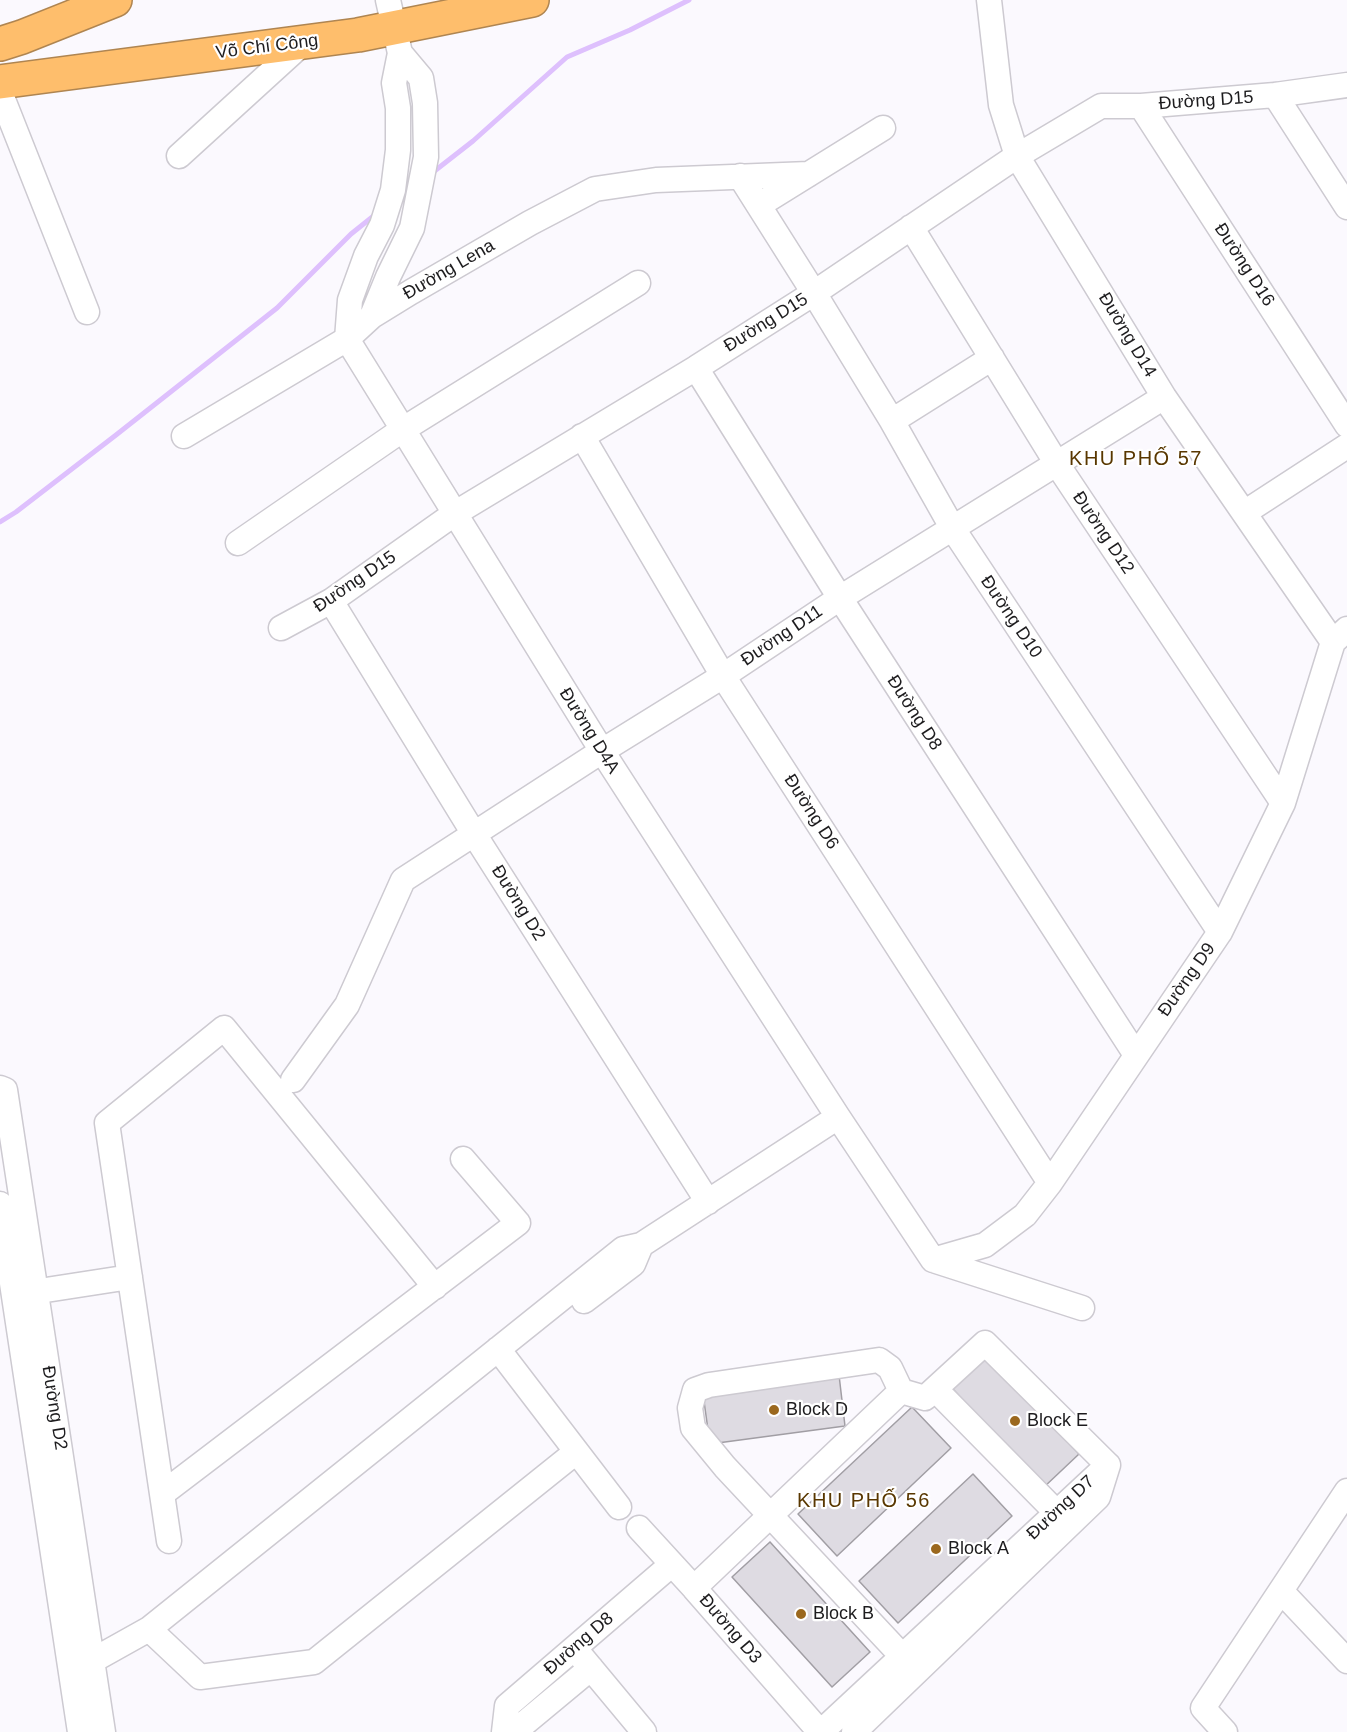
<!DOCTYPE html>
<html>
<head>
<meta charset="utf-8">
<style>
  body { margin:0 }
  canvas { display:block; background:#fbf9fe }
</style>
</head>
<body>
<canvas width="1347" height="1732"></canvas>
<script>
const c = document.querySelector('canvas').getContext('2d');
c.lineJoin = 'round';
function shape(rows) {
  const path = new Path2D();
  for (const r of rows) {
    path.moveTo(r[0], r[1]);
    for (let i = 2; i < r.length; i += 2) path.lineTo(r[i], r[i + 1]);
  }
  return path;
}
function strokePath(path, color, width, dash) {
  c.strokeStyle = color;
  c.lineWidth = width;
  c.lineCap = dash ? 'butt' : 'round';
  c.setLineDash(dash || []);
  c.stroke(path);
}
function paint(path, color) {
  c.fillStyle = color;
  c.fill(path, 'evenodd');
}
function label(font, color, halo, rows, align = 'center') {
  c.font = font + ' Helvetica,sans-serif';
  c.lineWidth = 4.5;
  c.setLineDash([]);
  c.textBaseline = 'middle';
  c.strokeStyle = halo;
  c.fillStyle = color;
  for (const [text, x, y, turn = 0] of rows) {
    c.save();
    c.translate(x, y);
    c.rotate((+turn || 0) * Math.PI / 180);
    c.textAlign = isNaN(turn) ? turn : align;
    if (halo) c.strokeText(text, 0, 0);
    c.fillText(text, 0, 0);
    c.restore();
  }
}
const stream = shape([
  [432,173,473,141,567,57,630,30,689,0],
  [0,522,16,512,116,435,277,308,351,234,376,214]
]);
const building = shape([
  [988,1353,1079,1454,1043,1488,951,1387,988,1353],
  [839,1375,845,1426,710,1444,703,1394,839,1375],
  [912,1407,951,1448,837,1556,798,1514,912,1407],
  [973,1474,1012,1516,898,1623,859,1581,973,1474],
  [770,1542,870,1652,832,1687,732,1577,770,1542]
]);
const minor = shape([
  [989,0,1001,105,1017,156,1164,397,1333,642],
  [0,92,87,312],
  [1275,95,1347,207],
  [1141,106,1347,425],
  [179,156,303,43],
  [740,176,814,293,892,421,953,529,1220,932],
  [759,205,883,128],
  [911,227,1057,464,1283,803],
  [372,316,388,277,412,228,426,157,425,103,421,78,400,53,388,0],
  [347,339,602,751,838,1117,933,1260,1082,1308],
  [347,339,350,300,366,256,382,225,393,190,398,150,398,108,394,83,400,53],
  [696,368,840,598,1136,1055],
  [892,421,992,358],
  [184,436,347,339,372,316,411,292,530,223,595,189,656,180,809,174],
  [582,436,723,676,1050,1183],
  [1244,513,1347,446],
  [238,543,402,430,638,283],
  [331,601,474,834,708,1202],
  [281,628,331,601,454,514,696,368,814,293,1017,156,1101,106,1141,106,1275,95,1347,85],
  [293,1080,347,1005,403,880,602,751,723,676,840,598,1164,397],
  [0,1088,5,1090,103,1732],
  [0,1204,80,1732],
  [933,1260,985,1245,1025,1215,1050,1183,1220,932,1283,803,1333,642,1347,629],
  [20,1294,130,1277],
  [584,1301,633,1264,641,1245],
  [498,1349,619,1507],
  [935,1389,1056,1512],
  [901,1391,890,1368,879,1360,709,1385,695,1390,690,1408,693,1428,725,1467,902,1656],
  [162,1494,518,1223,463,1159],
  [639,1528,694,1588,820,1732],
  [169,1541,107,1123,224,1028,435,1287],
  [694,1588,901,1391,925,1398,985,1343,1108,1465],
  [1281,1591,1347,1661],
  [149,1629,200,1677,314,1662,576,1452],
  [575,1649,644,1732],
  [72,1672,149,1629,623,1249,641,1245,838,1117],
  [504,1732,507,1706,671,1565],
  [514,1732,591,1668],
  [821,1732,1108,1465],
  [854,1732,1098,1497,1108,1465],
  [1225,1732,1203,1708,1347,1491]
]);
const highway = shape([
  [0,44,22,37,115,0],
  [0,82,358,35,532,0]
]);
const markers = [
  [774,1410,6,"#9b681e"],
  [1015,1421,6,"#9b681e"],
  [936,1549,6,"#9b681e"],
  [801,1614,6,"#9b681e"]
];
const streetNames = [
  ["Võ Chí Công",267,47,-7],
  ["Đường D15",1206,101,-4],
  ["Đường D16",1244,265,57],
  ["Đường Lena",449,270,-30],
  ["Đường D15",766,323,-32],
  ["Đường D14",1127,335,59],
  ["Đường D12",1103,533,56],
  ["Đường D15",355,582,-34],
  ["Đường D10",1011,617,56],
  ["Đường D11",782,636,-34],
  ["Đường D8",914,713,57],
  ["Đường D4A",589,731,58],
  ["Đường D6",811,812,57],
  ["Đường D2",518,903,58],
  ["Đường D9",1187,980,-55],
  ["Đường D2",54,1408,81],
  ["Đường D7",1061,1508,-43],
  ["Đường D3",730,1629,49],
  ["Đường D8",579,1644,-41]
];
const poiNames = [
  ["Block D",786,1410],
  ["Block E",1027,1421],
  ["Block A",948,1549],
  ["Block B",813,1614]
];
const neighbourhoodNames = [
  ["KHU PHỐ 57",1136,459],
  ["KHU PHỐ 56",864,1501]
];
strokePath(stream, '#dec0fd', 5);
paint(building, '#dedbe2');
strokePath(building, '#a19ea4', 1.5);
strokePath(minor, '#cdcad1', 27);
strokePath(highway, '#af8551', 36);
strokePath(minor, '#fff', 24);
strokePath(highway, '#febe6c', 33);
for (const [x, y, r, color] of markers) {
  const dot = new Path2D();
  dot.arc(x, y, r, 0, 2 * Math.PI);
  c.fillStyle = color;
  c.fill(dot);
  strokePath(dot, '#fff', 2);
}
label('18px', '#1d1c1e', '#fff', streetNames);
label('18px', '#1d1c1e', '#fff', poiNames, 'left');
c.letterSpacing = '1.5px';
label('20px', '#593700', '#fff', neighbourhoodNames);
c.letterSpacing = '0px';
</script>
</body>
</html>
